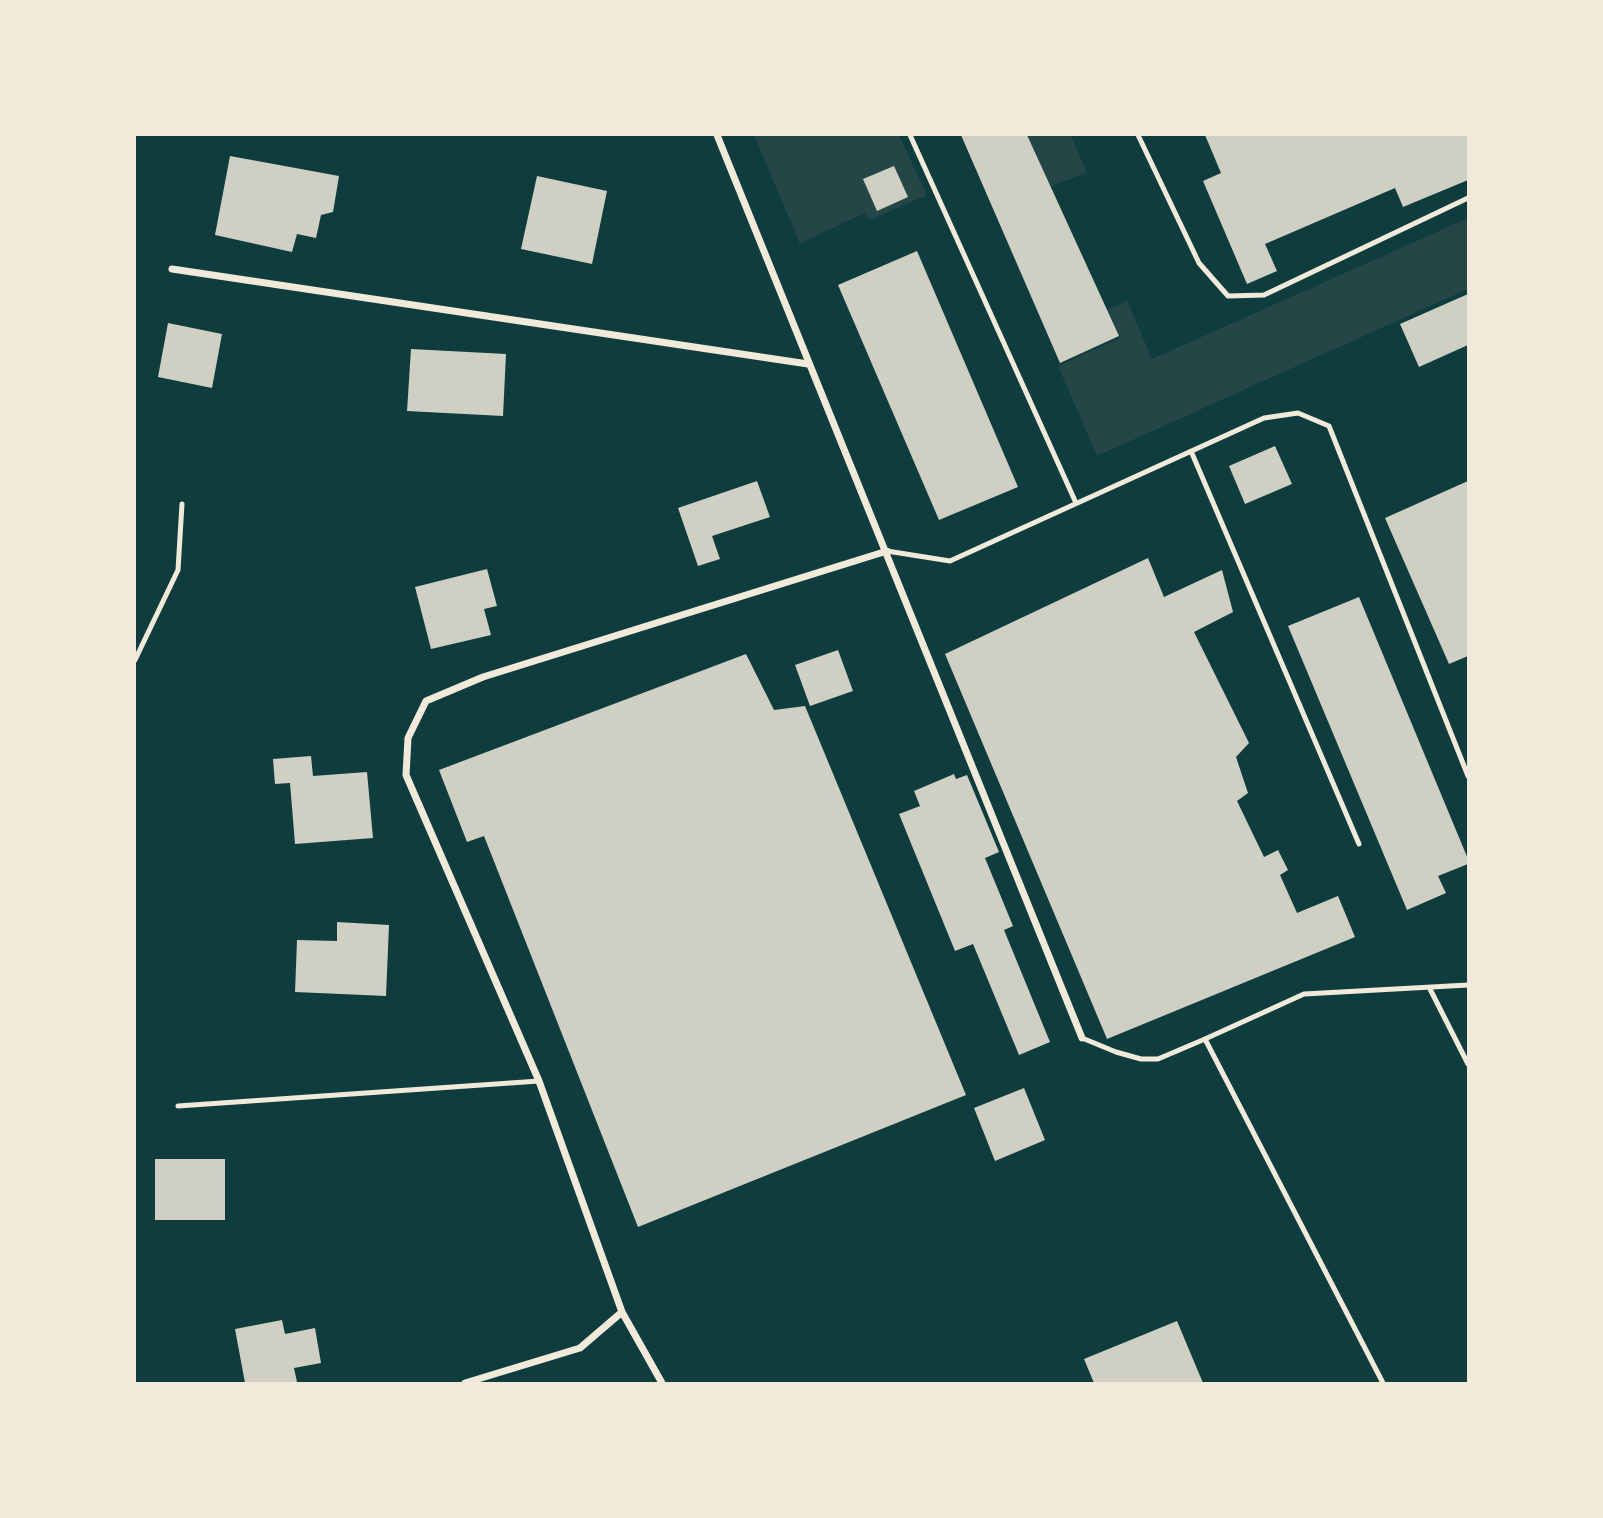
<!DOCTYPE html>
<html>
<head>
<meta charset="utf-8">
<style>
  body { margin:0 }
  #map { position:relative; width:1603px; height:1518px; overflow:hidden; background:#0f3d3e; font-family:"Open Sans",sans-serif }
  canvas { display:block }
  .frame { position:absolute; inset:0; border:136px solid #f1e9da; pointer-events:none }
</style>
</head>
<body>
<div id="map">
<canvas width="1603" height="1518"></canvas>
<div class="frame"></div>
</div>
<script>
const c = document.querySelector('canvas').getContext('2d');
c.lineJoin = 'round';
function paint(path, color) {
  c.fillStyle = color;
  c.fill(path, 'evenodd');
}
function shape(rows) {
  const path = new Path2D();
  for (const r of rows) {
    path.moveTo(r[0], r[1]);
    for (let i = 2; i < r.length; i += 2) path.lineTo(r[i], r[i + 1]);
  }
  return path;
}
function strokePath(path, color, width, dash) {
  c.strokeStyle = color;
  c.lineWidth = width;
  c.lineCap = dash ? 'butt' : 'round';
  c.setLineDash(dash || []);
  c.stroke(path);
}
const green = shape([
  [754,135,899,135,927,195,870,220,864,213,800,244],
  [1027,135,1071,135,1087,173,1050,186],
  [1468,218,1468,289,1097,456,1058,366,1120,338,1107,310,1127,300,1152,359]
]);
const building = shape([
  [961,135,1027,135,1119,336,1060,363],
  [1205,135,1468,135,1468,180,1403,207,1395,188,1265,244,1277,271,1247,284,1203,181,1221,173],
  [230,156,339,176,333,212,321,215,316,238,297,234,292,252,215,235],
  [894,166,908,197,877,211,863,179],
  [537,176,607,191,592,264,521,249],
  [917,251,1018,487,939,520,838,285],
  [1468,294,1468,345,1419,367,1400,324],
  [168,323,222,334,212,388,158,377],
  [411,349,506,354,503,416,407,411],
  [1275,446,1292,484,1245,504,1229,466],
  [757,481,770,517,712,536,720,559,698,566,678,508],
  [1468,481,1468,656,1449,664,1385,518],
  [1148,558,1164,597,1222,570,1233,612,1194,632,1249,743,1236,757,1248,793,1237,801,1264,857,1278,850,1288,870,1280,875,1297,913,1338,896,1355,937,1107,1039,945,654],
  [487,569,497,606,484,609,491,635,431,649,415,587],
  [1359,597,1468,859,1468,864,1438,876,1446,893,1407,910,1288,626],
  [838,650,853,691,810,706,795,665],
  [746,654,774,710,805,706,966,1095,638,1227,484,836,467,842,439,770],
  [311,756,313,776,367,772,373,838,295,844,290,783,275,784,273,759],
  [954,774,956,779,967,775,999,852,985,858,1013,926,1004,930,1050,1042,1019,1055,973,944,955,951,899,814,920,806,914,791],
  [337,922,389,925,386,996,295,992,297,940,337,941],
  [1024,1088,1045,1140,995,1161,974,1108],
  [155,1159,225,1159,225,1220,155,1220],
  [282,1320,285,1334,315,1328,321,1363,294,1368,297,1382,245,1383,235,1329],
  [1177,1321,1203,1383,1094,1383,1084,1359]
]);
const service = shape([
  [910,135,1076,503],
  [1138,135,1199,263,1228,296,1264,295,1468,198],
  [1191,451,1359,844],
  [887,551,950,561,1264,418,1298,413,1329,426,1468,776],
  [135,660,178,570,182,504],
  [1430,989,1468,1064],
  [1082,1038,1116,1052,1141,1059,1158,1059,1205,1039,1383,1383],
  [1205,1039,1304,994,1468,985],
  [178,1106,539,1081]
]);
const minor = shape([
  [717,135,1082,1038],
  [172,269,808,364],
  [465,1383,580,1348,622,1312],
  [662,1383,622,1312,539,1081,406,775,408,738,426,701,483,677,887,551]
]);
paint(green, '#244646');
paint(building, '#cfcfc3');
strokePath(service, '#f1e9da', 5);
strokePath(minor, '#f1e9da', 7);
</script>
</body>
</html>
